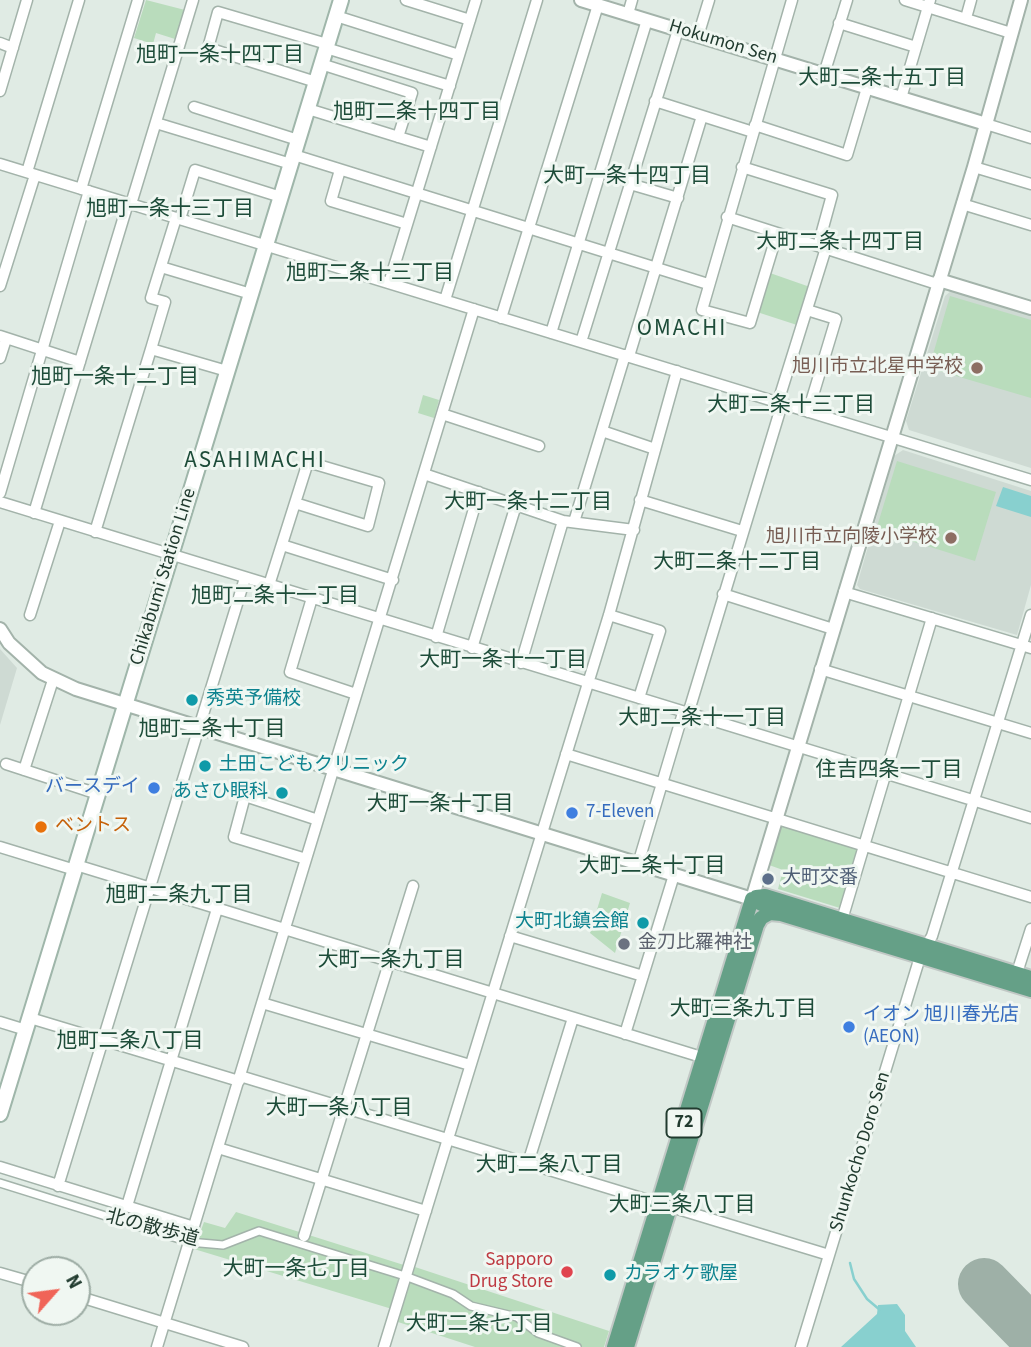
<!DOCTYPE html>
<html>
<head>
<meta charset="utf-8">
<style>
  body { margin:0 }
  #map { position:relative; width:1031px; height:1347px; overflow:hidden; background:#e0ebe4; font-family:"Source Sans 3",sans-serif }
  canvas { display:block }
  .north { position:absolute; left:21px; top:1256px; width:70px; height:70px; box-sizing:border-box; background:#f0f7f2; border:2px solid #9daca4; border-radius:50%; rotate:62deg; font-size:19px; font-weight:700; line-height:28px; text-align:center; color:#213b2f }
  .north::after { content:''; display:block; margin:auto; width:24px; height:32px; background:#f06458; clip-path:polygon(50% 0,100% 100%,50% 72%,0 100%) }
</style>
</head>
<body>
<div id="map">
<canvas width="1031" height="1347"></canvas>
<div class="north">N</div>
</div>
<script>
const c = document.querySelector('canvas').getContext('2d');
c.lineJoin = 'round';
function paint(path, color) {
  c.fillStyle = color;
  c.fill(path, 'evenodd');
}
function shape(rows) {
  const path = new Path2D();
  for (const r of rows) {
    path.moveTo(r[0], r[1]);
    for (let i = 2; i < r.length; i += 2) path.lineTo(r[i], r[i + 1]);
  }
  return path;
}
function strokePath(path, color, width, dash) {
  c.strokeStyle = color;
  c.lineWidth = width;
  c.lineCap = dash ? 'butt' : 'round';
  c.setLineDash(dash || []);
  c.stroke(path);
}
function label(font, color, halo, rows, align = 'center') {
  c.font = font + ' "Source Sans 3","Noto Sans JP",sans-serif';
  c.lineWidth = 6;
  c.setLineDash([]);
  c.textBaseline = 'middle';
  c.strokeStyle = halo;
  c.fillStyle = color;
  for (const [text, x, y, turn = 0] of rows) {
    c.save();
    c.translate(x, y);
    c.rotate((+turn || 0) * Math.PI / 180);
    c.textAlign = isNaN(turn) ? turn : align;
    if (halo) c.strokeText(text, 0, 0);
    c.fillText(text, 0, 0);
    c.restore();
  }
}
const built = shape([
  [952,290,1031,315,1031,468,909,430,906,421,945,296],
  [903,450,1031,491,1031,585,1017,635,860,589,857,585,894,456],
  [0,649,17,668,0,725]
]);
const green = shape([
  [146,0,185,10,175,39,156,33,153,44,134,38],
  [770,273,810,287,797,325,757,312],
  [950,296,1031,320,1031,398,929,368],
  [423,395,439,400,434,418,418,413],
  [897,461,996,492,975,561,876,530],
  [781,825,858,848,840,908,778,889,783,870,769,865],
  [602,893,630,903,615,953,590,933],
  [236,1212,407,1266,392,1309,194,1249,204,1222,225,1228],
  [415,1267,609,1331,604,1347,475,1347,398,1322]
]);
const water = shape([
  [1003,487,1031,496,1031,517,996,506],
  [897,1304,905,1315,905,1331,916,1347,841,1347,877,1314,878,1305]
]);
const stream = shape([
  [850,1263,854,1279,867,1299,880,1310]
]);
const runway = shape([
  [984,1284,1031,1332]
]);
const pedestrian = shape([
  [0,1183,189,1242,223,1245,259,1231,405,1276,453,1294,471,1306,517,1317,538,1333,577,1347]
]);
const minor = shape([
  [406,0,470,20],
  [905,0,1011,33],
  [628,14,632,0],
  [336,16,459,55],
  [966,18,971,0],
  [839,23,916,47],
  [698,36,709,0],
  [0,43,13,48],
  [326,48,450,86],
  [321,64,412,93,398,137],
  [824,74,847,0],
  [316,82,208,48,218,12,327,44],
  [0,91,27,0],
  [901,98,930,0],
  [655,101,753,132],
  [194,107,298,140],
  [308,109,431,147],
  [156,123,291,164],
  [986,124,1031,138],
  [755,125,847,155,867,88],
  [294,155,708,284],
  [0,164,1031,480],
  [742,167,832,195,818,246],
  [974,167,1031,184],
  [340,170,331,201,407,224],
  [27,172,79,0],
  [630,184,678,198],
  [81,189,138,0],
  [131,204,193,0],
  [962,204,1031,225],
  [727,217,937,284],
  [180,219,195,170,281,197],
  [777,234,750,323,702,310,792,0],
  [161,267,251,294],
  [389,283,476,0],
  [0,286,35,175],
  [445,300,537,0],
  [807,310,836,319,808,412],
  [501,318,598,5],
  [551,333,647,20],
  [0,336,80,362],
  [581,342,678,30],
  [151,349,165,302,151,298,176,218],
  [629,356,702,116],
  [0,358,6,339],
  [778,402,826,248],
  [442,414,539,446],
  [602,431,655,449],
  [424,474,563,521,634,530],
  [0,493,89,191],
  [640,500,742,531],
  [0,502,1031,818],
  [34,513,128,203],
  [574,522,625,355],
  [95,532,151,349,227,371],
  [282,545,393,580],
  [269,585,308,462,379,483,368,526,295,503],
  [844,592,1031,648],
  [723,594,833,629],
  [312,598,290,672,356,694],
  [30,615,60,521],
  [609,615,660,631,639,698],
  [436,637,479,492],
  [472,648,516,505],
  [521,663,563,521],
  [820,669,1031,733],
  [688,714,782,404],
  [566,754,1031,897],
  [6,764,98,794],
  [24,770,53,680],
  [0,847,75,870],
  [306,859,234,837,245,796,318,820],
  [638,864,683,713],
  [76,865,708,1059],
  [841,923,932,618],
  [510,936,643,976],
  [1015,979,1031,929],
  [262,1003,470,1065],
  [30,1018,239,1081],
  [0,1022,26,1030],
  [625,1034,674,875],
  [240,1076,829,1255],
  [218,1148,426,1211],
  [528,1163,573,1018],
  [0,1167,194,1227],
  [58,1186,245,578],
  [127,1206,217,909],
  [304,1236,413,886],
  [0,1273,35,1283],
  [77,1296,243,1347],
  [157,1347,474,309],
  [384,1347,609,615,677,371],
  [801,1347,920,957,932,936,1031,615]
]);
const tertiary = shape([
  [581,0,986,124],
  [939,280,1031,308],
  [0,629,9,643,42,673,76,689,752,899,974,167,1021,0]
]);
const secondary = shape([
  [0,1114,341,0]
]);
const primary = shape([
  [756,897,765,896,1031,978],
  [752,899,781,914,1031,990],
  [614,1347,752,899],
  [627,1347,757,925,761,918,770,913,781,914]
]);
const markers = [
  [977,368,7,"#8d6e63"],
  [951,538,7,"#8d6e63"],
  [192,700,7,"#0f9aa8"],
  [205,766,7,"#0f9aa8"],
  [154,788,7,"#3f7fe0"],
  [282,793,7,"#0f9aa8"],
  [572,813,7,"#3f7fe0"],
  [41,827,7,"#e8710a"],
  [768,879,7,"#5c6f8a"],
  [643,923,7,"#0f9aa8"],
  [624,944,7,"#6b7280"],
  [849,1027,7,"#3f7fe0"],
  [567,1272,7,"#e0444e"],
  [610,1275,7,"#0f9aa8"]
];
const shields = [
  [684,1123,35]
];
const shieldNames = [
  ["72",684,1123]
];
const streetNames = [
  ["Hokumon Sen",723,43,17],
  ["Chikabumi Station Line",164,577,-73],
  ["Shunkocho Doro Sen",861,1152,-73],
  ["北の散歩道",152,1229,15]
];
const educationNames = [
  ["旭川市立北星中学校",963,368],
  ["旭川市立向陵小学校",937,538]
];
const cultureNames = [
  ["秀英予備校",206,700],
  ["土田こどもクリニック",219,766],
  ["あさひ眼科",268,793,"right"],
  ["大町北鎮会館",629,923,"right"],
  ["カラオケ歌屋",624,1275]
];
const shopNames = [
  ["バースデイ",140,788,"right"],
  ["7-Eleven",586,813],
  ["イオン 旭川春光店",863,1016],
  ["(AEON)",863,1038]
];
const foodNames = [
  ["ベントス",55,827]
];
const serviceNames = [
  ["大町交番",782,879]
];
const worshipNames = [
  ["金刀比羅神社",638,944]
];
const healthNames = [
  ["Sapporo",553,1261],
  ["Drug Store",553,1283]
];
const neighbourhoodNames = [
  ["旭町一条十四丁目",220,56],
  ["大町二条十五丁目",882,79],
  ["旭町二条十四丁目",417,113],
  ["大町一条十四丁目",627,177],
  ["旭町一条十三丁目",170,210],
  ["大町二条十四丁目",840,243],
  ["旭町二条十三丁目",370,274],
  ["旭町一条十二丁目",115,378],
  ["大町二条十三丁目",791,406],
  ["大町一条十二丁目",528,503],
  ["大町二条十二丁目",737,563],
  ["旭町二条十一丁目",275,597],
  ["大町一条十一丁目",503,661],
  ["大町二条十一丁目",702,719],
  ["旭町二条十丁目",212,730],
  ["住吉四条一丁目",889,771],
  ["大町一条十丁目",440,805],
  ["大町二条十丁目",652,867],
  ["旭町二条九丁目",179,896],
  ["大町一条九丁目",391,961],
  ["大町三条九丁目",743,1010],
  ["旭町二条八丁目",130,1042],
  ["大町一条八丁目",339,1109],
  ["大町二条八丁目",549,1166],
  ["大町三条八丁目",682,1206],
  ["大町一条七丁目",296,1270],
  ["大町二条七丁目",479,1325]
];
const quarterNames = [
  ["OMACHI",682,330],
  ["ASAHIMACHI",255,462]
];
paint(built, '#cedad3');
paint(green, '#b9dcbc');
paint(water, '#88d0cf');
strokePath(stream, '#88d0cf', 2.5);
strokePath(runway, '#9eb0a7', 52);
strokePath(pedestrian, '#a3b3aa', 10);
strokePath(minor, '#a3b3aa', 13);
strokePath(tertiary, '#a3b3aa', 16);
strokePath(secondary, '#9fb6aa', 18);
strokePath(primary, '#c1c8c5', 18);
strokePath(pedestrian, '#fff', 7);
strokePath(minor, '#fff', 10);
strokePath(tertiary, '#fff', 12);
strokePath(secondary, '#fff', 14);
strokePath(primary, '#65a087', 14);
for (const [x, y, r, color] of markers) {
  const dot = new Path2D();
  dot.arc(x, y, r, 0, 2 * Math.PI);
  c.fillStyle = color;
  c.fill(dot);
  strokePath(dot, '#f0f7f2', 2.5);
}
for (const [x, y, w] of shields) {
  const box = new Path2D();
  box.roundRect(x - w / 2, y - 14.5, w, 29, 5);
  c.fillStyle = '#f0f7f2';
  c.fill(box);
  strokePath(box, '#213b2f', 2);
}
label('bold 18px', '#213b2f', null, shieldNames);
label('19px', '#213b2f', '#f0f7f2', streetNames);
label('19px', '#785e54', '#f0f7f2', educationNames, 'right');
label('19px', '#0d838f', '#f0f7f2', cultureNames, 'left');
label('19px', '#366cbe', '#f0f7f2', shopNames, 'left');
label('19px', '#c56008', '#f0f7f2', foodNames, 'left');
label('19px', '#4e5e75', '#f0f7f2', serviceNames, 'left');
label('19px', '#5b616d', '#f0f7f2', worshipNames, 'left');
label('19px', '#be3a42', '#f0f7f2', healthNames, 'right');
label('21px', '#1d4c39', '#f0f7f2', neighbourhoodNames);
c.letterSpacing = '2px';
label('23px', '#1d4c39', '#f0f7f2', quarterNames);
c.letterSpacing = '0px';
</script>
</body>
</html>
